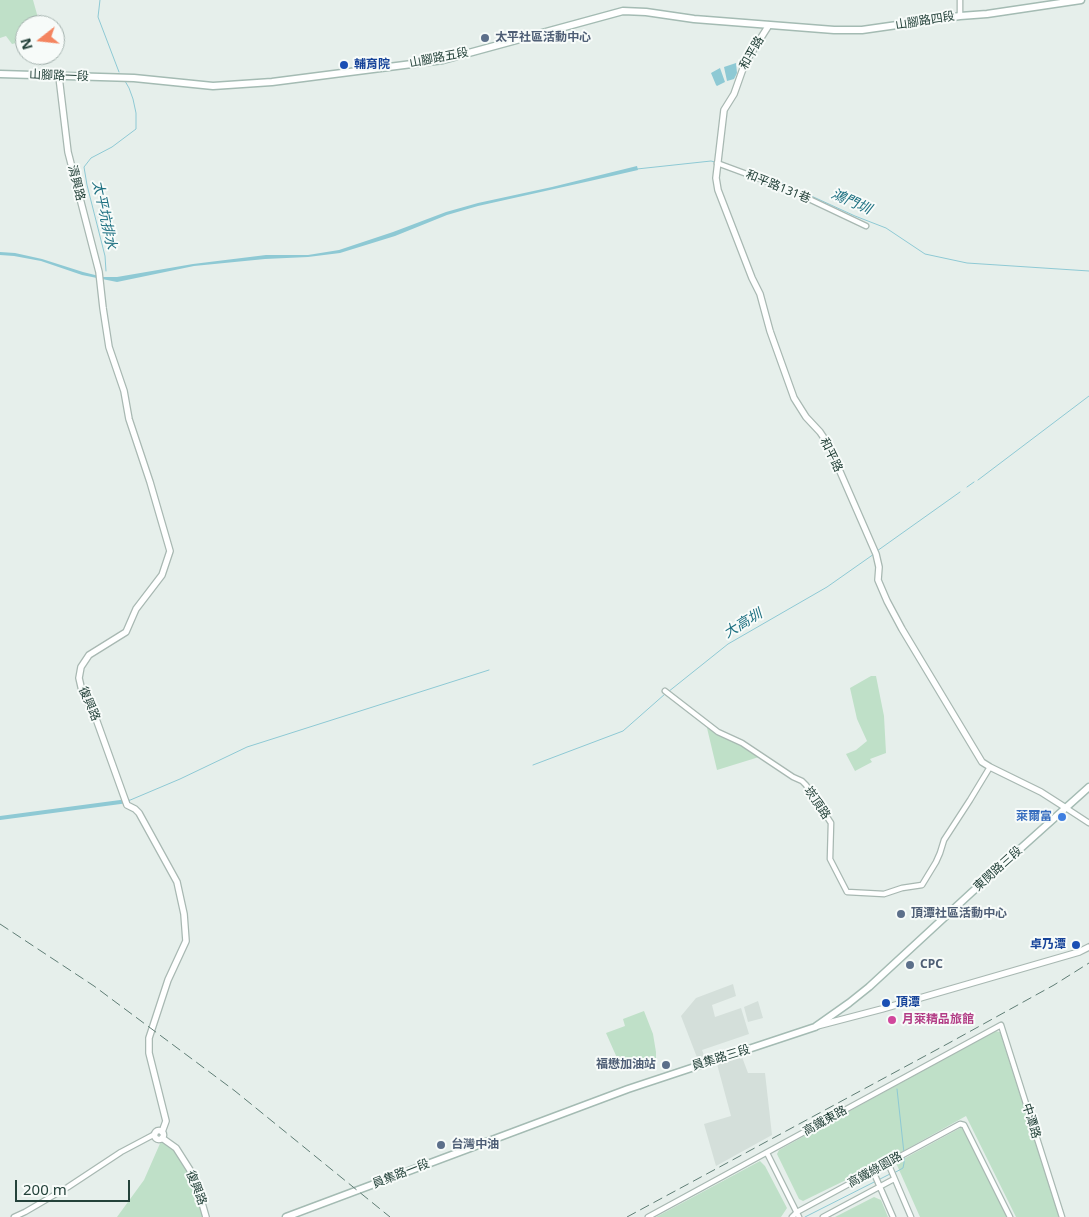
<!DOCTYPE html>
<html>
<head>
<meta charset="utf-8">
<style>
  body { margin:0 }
  #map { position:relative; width:1089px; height:1217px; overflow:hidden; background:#e6efeb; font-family:"Noto Sans",sans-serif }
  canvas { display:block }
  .north { position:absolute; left:15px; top:15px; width:50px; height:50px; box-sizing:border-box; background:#f7fbf9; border:1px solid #a3b1ad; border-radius:50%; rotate:254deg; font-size:14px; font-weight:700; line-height:20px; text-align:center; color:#24423a }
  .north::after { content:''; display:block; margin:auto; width:18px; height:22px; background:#f4845f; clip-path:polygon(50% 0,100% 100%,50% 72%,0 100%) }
  .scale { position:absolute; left:15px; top:1180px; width:115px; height:22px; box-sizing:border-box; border:2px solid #24423a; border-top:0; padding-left:6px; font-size:15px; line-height:18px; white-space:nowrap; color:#24423a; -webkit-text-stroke:4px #f7fbf9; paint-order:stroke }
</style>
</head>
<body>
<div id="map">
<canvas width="1089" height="1217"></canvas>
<div class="north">N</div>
<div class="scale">200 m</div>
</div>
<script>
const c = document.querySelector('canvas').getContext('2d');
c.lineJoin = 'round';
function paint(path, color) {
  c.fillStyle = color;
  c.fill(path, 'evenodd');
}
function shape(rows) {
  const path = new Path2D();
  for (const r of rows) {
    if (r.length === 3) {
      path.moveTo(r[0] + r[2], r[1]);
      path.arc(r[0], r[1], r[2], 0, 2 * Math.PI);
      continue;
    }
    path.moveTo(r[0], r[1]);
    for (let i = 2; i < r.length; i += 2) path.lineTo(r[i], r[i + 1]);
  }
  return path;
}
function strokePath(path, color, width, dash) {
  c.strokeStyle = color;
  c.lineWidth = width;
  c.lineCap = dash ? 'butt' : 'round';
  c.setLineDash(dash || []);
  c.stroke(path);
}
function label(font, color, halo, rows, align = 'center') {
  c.font = font + ' "Noto Sans","Noto Sans TC",sans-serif';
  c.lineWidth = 4;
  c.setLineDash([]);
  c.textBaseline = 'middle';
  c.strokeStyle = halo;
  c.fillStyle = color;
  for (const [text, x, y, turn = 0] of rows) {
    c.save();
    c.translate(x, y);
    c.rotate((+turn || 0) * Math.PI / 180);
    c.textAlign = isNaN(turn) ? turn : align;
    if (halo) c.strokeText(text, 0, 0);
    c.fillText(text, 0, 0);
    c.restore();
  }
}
const built = shape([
  [733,984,736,996,712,1005,715,1017,741,1008,749,1034,702,1050,705,1058,698,1060,681,1016,696,998],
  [758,1001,763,1018,748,1022,744,1007],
  [742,1057,748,1073,765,1073,772,1135,716,1166,704,1124,731,1116,717,1064]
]);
const green = shape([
  [0,0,33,0,40,25,25,25,25,41,12,44,6,36,0,38],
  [871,676,876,676,884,716,886,753,870,759,872,762,855,771,846,754,856,750,867,741,857,719,850,688],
  [709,727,738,742,759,757,717,770,707,728],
  [644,1011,653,1034,656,1052,656,1060,621,1067,606,1033,625,1026,623,1019],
  [995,1031,1000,1032,1059,1217,1016,1217,966,1116,887,1160,803,1201,799,1199,777,1154,779,1150],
  [962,1127,1007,1217,920,1217,896,1163],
  [162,1139,176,1148,190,1170,206,1217,117,1217,144,1180],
  [760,1161,765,1166,787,1208,781,1217,656,1217],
  [874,1197,881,1200,888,1217,835,1217]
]);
const water = shape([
  [736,63,737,73,734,79,727,81,724,67],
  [720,68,725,82,717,86,716,85,711,73],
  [637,166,638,170,590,181,478,206,447,215,395,236,340,253,308,257,265,259,194,266,117,282,82,275,41,261,14,256,0,255,0,252,15,253,42,259,83,272,103,277,117,277,193,264,266,255,308,255,339,250,393,232,446,212,478,203,552,187]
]);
const stream = shape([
  [100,0,98,17,119,72],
  [637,169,711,161,715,162],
  [738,169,772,178,855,216,886,228,925,254,967,263,1089,271],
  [106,271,105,256,87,185,84,167,91,158,112,147,136,129,136,113,133,99,129,88,125,81],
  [978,480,1089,396],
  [967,487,974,482],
  [877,551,960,492],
  [668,692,728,644,827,587,874,554],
  [533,765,623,731,665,694],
  [128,801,180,779,247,747,489,670],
  [897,1089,904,1153],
  [894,1173,903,1168,904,1163,904,1157],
  [805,1217,890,1174]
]);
const canal = shape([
  [0,818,128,801]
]);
const minor = shape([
  [960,0,960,16],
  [717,163,790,190,866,226],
  [665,691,718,732,742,743,793,777,802,781,806,785,831,823,830,859,847,892,884,894,902,888,922,885,936,862,940,853,944,840,970,800,990,767],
  [1066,808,1089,823],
  [767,1153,799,1217],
  [888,1163,911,1217],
  [873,1171,893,1217],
  [14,1217,25,1212,68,1187,121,1152,155,1134],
  [648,1217,1001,1025,1062,1217],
  [792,1217,797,1212,960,1124,964,1125,1010,1217],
  [823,1217,894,1179]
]);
const tertiary = shape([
  [769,25,745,63,734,94,724,110,716,178,718,190,752,278,760,294,770,331,794,398,806,417,820,432,828,444,876,554,879,567,878,580,887,601,902,629,982,762,990,767,1041,792,1066,808],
  [59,77,68,152,99,272,103,308,109,347,124,391,129,419,150,482,170,551,162,575,136,609,126,632,89,655,81,667,79,678,82,691,95,716,127,805,135,809,139,813,177,882,184,914,186,941,168,980,149,1038,149,1053,166,1121,162,1132],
  [817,1026,882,1009,1079,952,1089,947],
  [159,1135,4.5],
  [162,1138,176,1148,190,1170,200,1196,206,1217]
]);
const secondary = shape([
  [0,74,134,78,213,86,272,82,443,60,623,11,646,12,694,19,834,30,862,30,960,16,987,14,1081,0],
  [286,1217,628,1089,815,1027,849,1003,869,987,972,892,1089,787]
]);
const rail = shape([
  [0,924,94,986,235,1091,390,1217],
  [627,1217,949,1043,1054,985,1089,963]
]);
const markers = [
  [485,38,5,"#5c6f8a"],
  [344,65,5,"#1a4fb4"],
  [1062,817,5,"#3f7fe0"],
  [901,914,5,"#5c6f8a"],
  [1076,945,5,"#1a4fb4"],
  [910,965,5,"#5c6f8a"],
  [886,1003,5,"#1a4fb4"],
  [892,1020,5,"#d1479c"],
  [666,1065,5,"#5c6f8a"],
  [441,1145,5,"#5c6f8a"]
];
const streetNames = [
  ["山腳路四段",925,21,-9],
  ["和平路",752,53,-60],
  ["山腳路五段",439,58,-11],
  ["山腳路一段",59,76,2],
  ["清興路",76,183,76],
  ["和平路131巷",778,187,22],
  ["和平路",831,455,64],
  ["復興路",89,704,67],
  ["崁頂路",817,803,56],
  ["東閔路三段",998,869,-42],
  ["員集路三段",721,1058,-17],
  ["高鐵東路",825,1121,-29],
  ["中潭路",1031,1121,73],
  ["高鐵綠園路",875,1170,-29],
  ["員集路一段",401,1174,-21],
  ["復興路",196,1188,69]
];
const serviceNames = [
  ["太平社區活動中心",495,38],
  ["頂潭社區活動中心",911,914],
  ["CPC",920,965],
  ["福懋加油站",656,1065,"right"],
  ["台灣中油",451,1145]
];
const transitNames = [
  ["輔育院",354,65],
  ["卓乃潭",1066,945,"right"],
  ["頂潭",896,1003]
];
const shopNames = [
  ["萊爾富",1052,817]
];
const hotelNames = [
  ["月萊精品旅館",902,1020]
];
const waterNames = [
  ["鴻門圳",851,202,24],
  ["太平坑排水",104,215,78],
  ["大高圳",743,624,-31]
];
paint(built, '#d4dfda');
paint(green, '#bfe0c8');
paint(water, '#8ec9d4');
strokePath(stream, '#8ec9d4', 1);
strokePath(canal, '#8ec9d4', 4);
strokePath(minor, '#a8b8b2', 7);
strokePath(tertiary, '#a8b8b2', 8);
strokePath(secondary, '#a4bbb3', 9);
strokePath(minor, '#fff', 4.5);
strokePath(tertiary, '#fff', 5.5);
strokePath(secondary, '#fff', 6);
strokePath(rail, '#5f7d75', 1, [10, 5]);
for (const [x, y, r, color] of markers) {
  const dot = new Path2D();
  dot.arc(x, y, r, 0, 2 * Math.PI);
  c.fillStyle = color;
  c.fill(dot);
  strokePath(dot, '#f7fbf9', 2);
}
label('12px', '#24423a', '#f7fbf9', streetNames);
label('bold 12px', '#4e5e75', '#f7fbf9', serviceNames, 'left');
label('bold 12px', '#164399', '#f7fbf9', transitNames, 'left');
label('bold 12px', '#366cbe', '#f7fbf9', shopNames, 'right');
label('bold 12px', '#b23c85', '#f7fbf9', hotelNames, 'left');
label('italic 14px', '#1c6f80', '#f7fbf9', waterNames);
</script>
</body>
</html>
